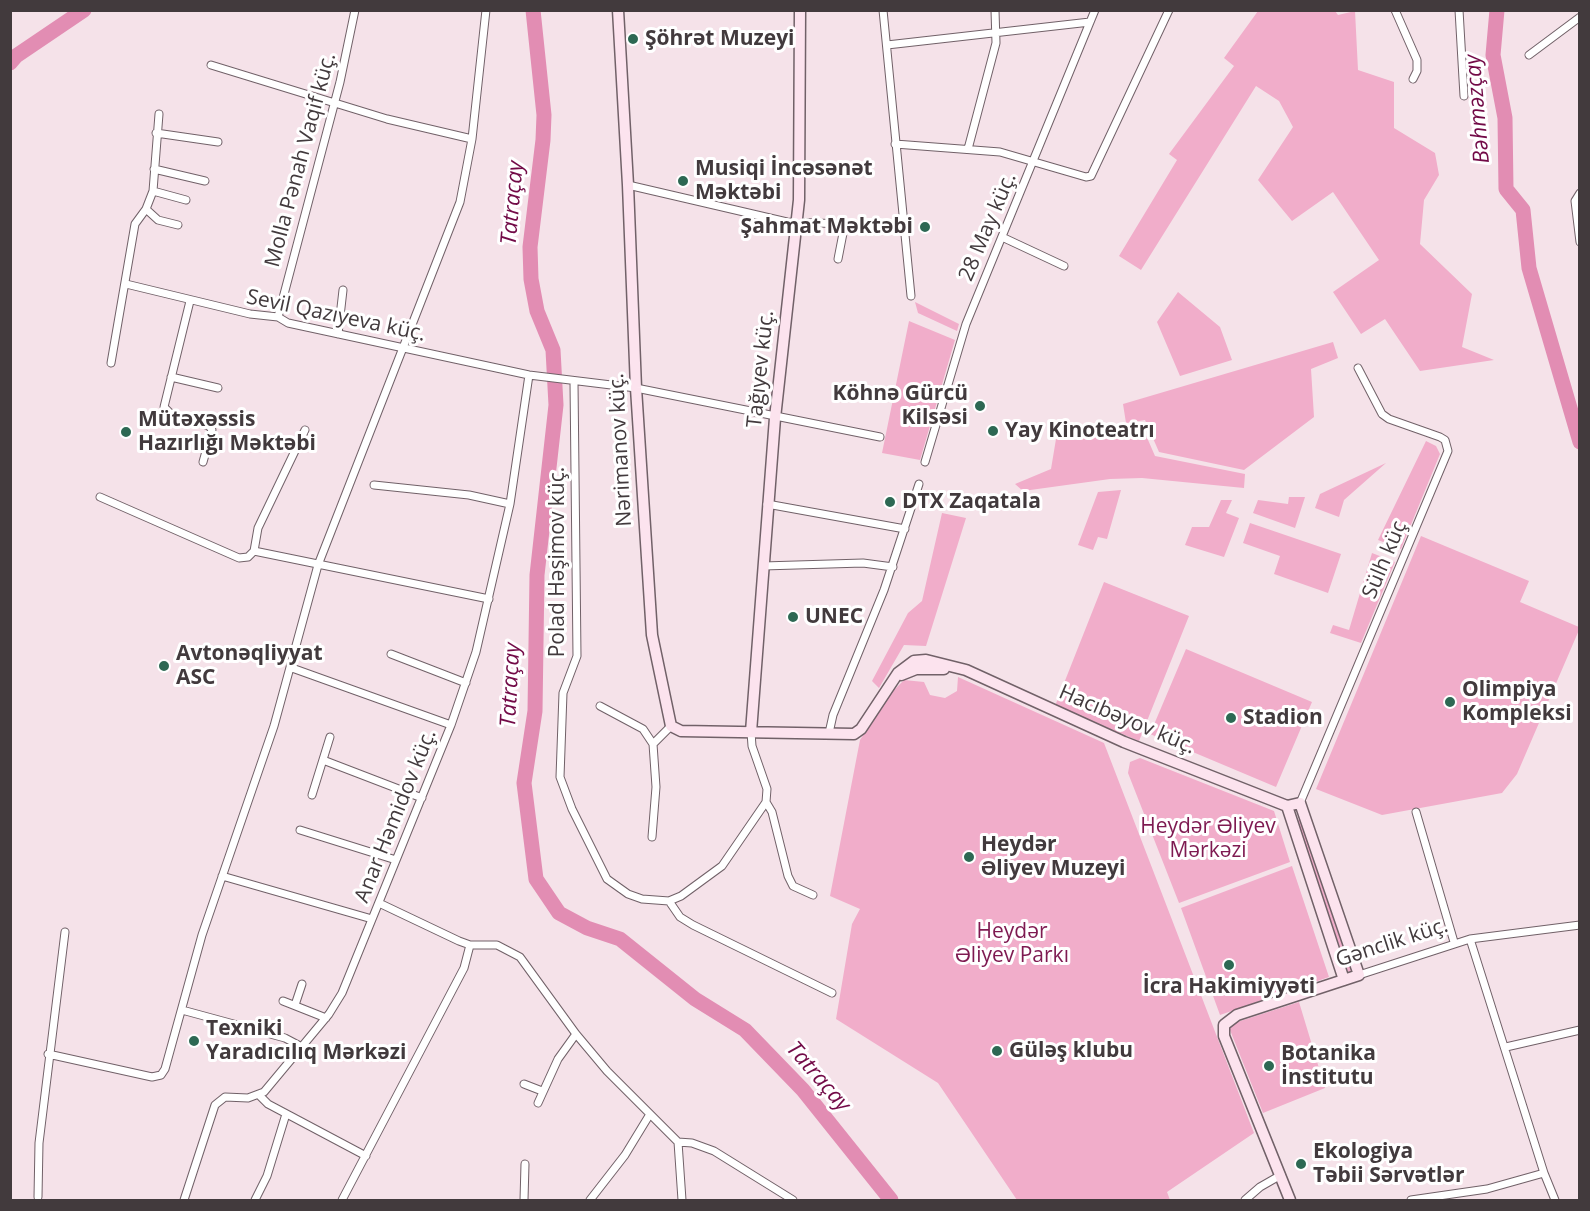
<!DOCTYPE html>
<html>
<head>
<meta charset="utf-8">
<style>
  body { margin:0 }
  #map { position:relative; width:1590px; height:1211px; overflow:hidden; background:#f5e2e9; font-family:"Open Sans",sans-serif }
  canvas { display:block }
  .frame { position:absolute; inset:0; border:12px solid #423a3d; pointer-events:none }
</style>
</head>
<body>
<div id="map">
<canvas width="1590" height="1211"></canvas>
<div class="frame"></div>
</div>
<script>
const c = document.querySelector('canvas').getContext('2d');
c.lineJoin = 'round';
function paint(path, color) {
  c.fillStyle = color;
  c.fill(path, 'evenodd');
}
function shape(rows) {
  const path = new Path2D();
  for (const r of rows) {
    path.moveTo(r[0], r[1]);
    for (let i = 2; i < r.length; i += 2) path.lineTo(r[i], r[i + 1]);
  }
  return path;
}
function strokePath(path, color, width, dash) {
  c.strokeStyle = color;
  c.lineWidth = width;
  c.lineCap = dash ? 'butt' : 'round';
  c.setLineDash(dash || []);
  c.stroke(path);
}
function label(font, color, halo, rows, align = 'center') {
  c.font = font + ' "Open Sans",sans-serif';
  c.lineWidth = 6;
  c.setLineDash([]);
  c.textBaseline = 'middle';
  c.strokeStyle = halo;
  c.fillStyle = color;
  for (const [text, x, y, turn = 0] of rows) {
    c.save();
    c.translate(x, y);
    c.rotate((+turn || 0) * Math.PI / 180);
    c.textAlign = isNaN(turn) ? turn : align;
    if (halo) c.strokeText(text, 0, 0);
    c.fillText(text, 0, 0);
    c.restore();
  }
}
const green = shape([
  [1258,11,1335,11,1338,15,1355,11,1358,70,1394,82,1394,128,1435,153,1439,175,1424,200,1420,244,1472,294,1462,347,1494,360,1420,371,1385,319,1361,334,1333,292,1379,260,1333,192,1292,221,1258,180,1293,127,1279,101,1256,86,1141,270,1119,256,1177,160,1169,154,1234,66,1224,58],
  [1178,292,1220,327,1232,360,1180,376,1157,322],
  [915,302,959,324,957,331,918,313],
  [909,321,955,340,920,460,882,453],
  [1333,342,1338,358,1311,369,1314,417,1244,470,1159,452,1145,420,1126,423,1123,404],
  [1142,426,1155,456,1245,474,1244,488,1142,478,1110,479,1023,491,1015,484,1051,469,1056,439],
  [1426,441,1436,446,1440,454,1401,549,1378,540],
  [1386,463,1344,500,1339,517,1315,508,1320,494],
  [1121,490,1107,539,1098,537,1093,550,1078,545,1098,492],
  [1289,497,1305,497,1295,528,1253,513,1258,500,1288,504],
  [1221,500,1232,500,1226,513,1239,518,1224,557,1185,545,1192,527,1209,527],
  [942,513,966,518,926,646,904,645,879,688,872,681,908,613,922,601],
  [1250,523,1341,554,1328,593,1274,574,1280,556,1243,543],
  [1421,536,1529,581,1520,602,1579,627,1579,630,1517,774,1502,793,1382,815,1316,789],
  [1372,553,1395,562,1361,643,1330,633,1333,625,1349,630],
  [1104,582,1189,616,1139,741,1055,706],
  [1186,649,1312,702,1276,787,1150,734],
  [958,677,1104,743,1254,1133,1167,1192,1170,1200,1017,1200,938,1083,836,1019,852,924,860,909,830,896,860,740,890,694,904,680,924,682,930,695,945,698,957,691],
  [1140,758,1274,811,1290,862,1179,903,1128,773,1130,762],
  [1303,819,1352,970,1348,972,1297,820],
  [1292,866,1329,977,1220,1015,1181,908],
  [1299,1002,1325,1088,1263,1113,1228,1025]
]);
const river = shape([
  [533,10,544,115,543,140,530,247,531,279,537,311,553,350,556,405,537,575,535,711,524,783,536,879,559,913,587,928,620,939,695,999,745,1030,803,1090,891,1200],
  [1497,10,1493,55,1505,118,1506,189,1523,210,1529,268,1580,442],
  [10,63,16,56,84,10]
]);
const street = shape([
  [883,10,911,296],
  [1395,10,1417,60,1417,71,1413,79],
  [1459,10,1464,96],
  [887,45,1090,22],
  [1529,55,1580,17],
  [211,65,387,119,472,139],
  [156,133,218,142],
  [895,144,1000,152,1086,177,1091,176,1169,10],
  [968,149,996,43,995,10],
  [154,169,205,181],
  [628,185,787,222,904,226],
  [153,191,186,200],
  [1580,193,1575,201,1580,242],
  [146,209,158,220,178,225],
  [1002,237,1064,266],
  [838,259,845,223],
  [126,284,250,314,278,317,288,323,529,375,636,388,880,437],
  [190,301,164,407,170,413,209,426,212,430,203,462],
  [278,317,340,82,355,10],
  [338,334,343,290],
  [111,363,135,224,146,209,153,191,159,114],
  [171,377,218,388],
  [574,382,577,656,563,693,560,777,572,809,607,879,628,894,642,899,669,901,681,896,722,866,766,802,767,789,752,746,751,732],
  [925,462,966,324,1095,10],
  [374,485,469,495,510,504],
  [100,497,239,558,248,557,254,551,489,599],
  [767,504,905,529],
  [254,551,258,528,305,430],
  [763,566,863,563,893,567],
  [391,654,466,683],
  [292,668,451,725],
  [600,706,643,729,653,744,656,787,652,837],
  [829,733,833,715,884,590,919,484],
  [653,744,671,726],
  [323,760,422,798],
  [312,795,330,737],
  [766,802,772,812,788,876,793,886,813,895],
  [1300,803,1448,451,1445,440,1440,437,1389,419,1382,414,1358,368],
  [1416,812,1454,942],
  [300,830,396,860],
  [222,876,372,919],
  [669,901,680,917,693,925,832,993],
  [379,903,459,941,470,945,497,945,520,957,576,1034,607,1071,678,1142,682,1200],
  [1359,975,1470,939,1580,925],
  [283,1001,326,1018],
  [295,1005,302,984],
  [182,1010,285,1038,302,1047],
  [1506,1047,1580,1030],
  [48,1054,152,1077,161,1075,165,1069,202,935,274,726,318,565,460,202,472,139,486,10],
  [524,1084,542,1091],
  [259,1095,268,1104,366,1156],
  [538,1103,558,1059,576,1034],
  [678,1142,692,1143,714,1151,793,1200],
  [1544,1173,1555,1200],
  [38,1197,39,1143,65,932],
  [184,1200,215,1105,225,1097,248,1098,264,1092,329,1014,342,993,451,725,476,652,510,504,529,375],
  [255,1200,267,1176,286,1114],
  [342,1200,464,968,470,945],
  [524,1200,525,1164],
  [590,1200,625,1155,650,1114],
  [1245,1200,1260,1187,1281,1175],
  [1411,1200,1487,1189,1544,1173,1470,939]
]);
const secondary = shape([
  [618,10,628,185,636,388,652,635,671,726,681,731,854,734,861,729,898,673,914,661,926,660,966,670,1124,742,1287,806],
  [901,675,916,669,944,669],
  [751,732,775,418,799,200,800,10],
  [1287,806,1300,803,1359,975,1237,1015,1224,1025,1224,1036,1290,1200],
  [1287,806,1344,980]
]);
const markers = [
  [633,39,6,"#2d6853"],
  [683,181,6,"#2d6853"],
  [925,227,6,"#2d6853"],
  [980,406,6,"#2d6853"],
  [993,431,6,"#2d6853"],
  [126,432,6,"#2d6853"],
  [890,502,6,"#2d6853"],
  [793,617,6,"#2d6853"],
  [164,666,6,"#2d6853"],
  [1450,702,6,"#2d6853"],
  [1231,718,6,"#2d6853"],
  [969,857,6,"#2d6853"],
  [1229,965,6,"#2d6853"],
  [194,1041,6,"#2d6853"],
  [997,1051,6,"#2d6853"],
  [1269,1066,6,"#2d6853"],
  [1301,1164,6,"#2d6853"]
];
const poiNames = [
  ["Şöhrət Muzeyi",645,39],
  ["Musiqi İncəsənət",695,169],
  ["Məktəbi",695,193],
  ["Şahmat Məktəbi",913,227,"right"],
  ["Köhnə Gürcü",968,394,"right"],
  ["Kilsəsi",968,418,"right"],
  ["Mütəxəssis",138,420],
  ["Hazırlığı Məktəbi",138,444],
  ["Yay Kinoteatrı",1005,431],
  ["DTX Zaqatala",902,502],
  ["UNEC",805,617],
  ["Avtonəqliyyat",176,654],
  ["ASC",176,678],
  ["Olimpiya",1462,690],
  ["Kompleksi",1462,714],
  ["Stadion",1243,718],
  ["Heydər",981,845],
  ["Əliyev Muzeyi",981,869],
  ["İcra Hakimiyyəti",1229,987,"center"],
  ["Texniki",206,1029],
  ["Yaradıcılıq Mərkəzi",206,1053],
  ["Güləş klubu",1009,1051],
  ["Botanika",1281,1054],
  ["İnstitutu",1281,1078],
  ["Ekologiya",1313,1152],
  ["Təbii Sərvətlər",1313,1176]
];
const streetNames = [
  ["Molla Pənah Vaqif küç.",301,160,-75],
  ["28 May küç.",988,227,-67],
  ["Sevil Qazıyeva küç.",336,316,12],
  ["Tağıyev küç.",761,369,-84],
  ["Nərimanov küç.",621,450,-93],
  ["Sülh küç",1385,560,-67],
  ["Polad Həşimov küç.",558,562,-90],
  ["Hacıbəyov küç.",1127,720,23],
  ["Anar Həmidov küç.",396,816,-68],
  ["Gənclik küç.",1392,943,-18]
];
const parkNames = [
  ["Heydər Əliyev",1208,827],
  ["Mərkəzi",1208,851],
  ["Heydər",1012,932],
  ["Əliyev Parkı",1012,956]
];
const waterNames = [
  ["Bəhməzçay",1478,109,-95],
  ["Tatraçay",513,203,-85],
  ["Tatraçay",511,685,-87],
  ["Tatraçay",818,1077,49]
];
paint(green, '#f1adca');
strokePath(river, '#e28db3', 15);
strokePath(street, '#716168', 9);
strokePath(secondary, '#716168', 13);
strokePath(street, '#fff', 7);
strokePath(secondary, '#fce3ee', 10);
for (const [x, y, r, color] of markers) {
  const dot = new Path2D();
  dot.arc(x, y, r, 0, 2 * Math.PI);
  c.fillStyle = color;
  c.fill(dot);
  strokePath(dot, '#fff', 2);
}
label('bold 21px', '#423a3d', '#fff', poiNames, 'left');
label('21px', '#423a3d', '#fff', streetNames);
label('21px', '#7e1a51', '#fff', parkNames);
label('italic 22px', '#720a47', '#fff', waterNames);
</script>
</body>
</html>
